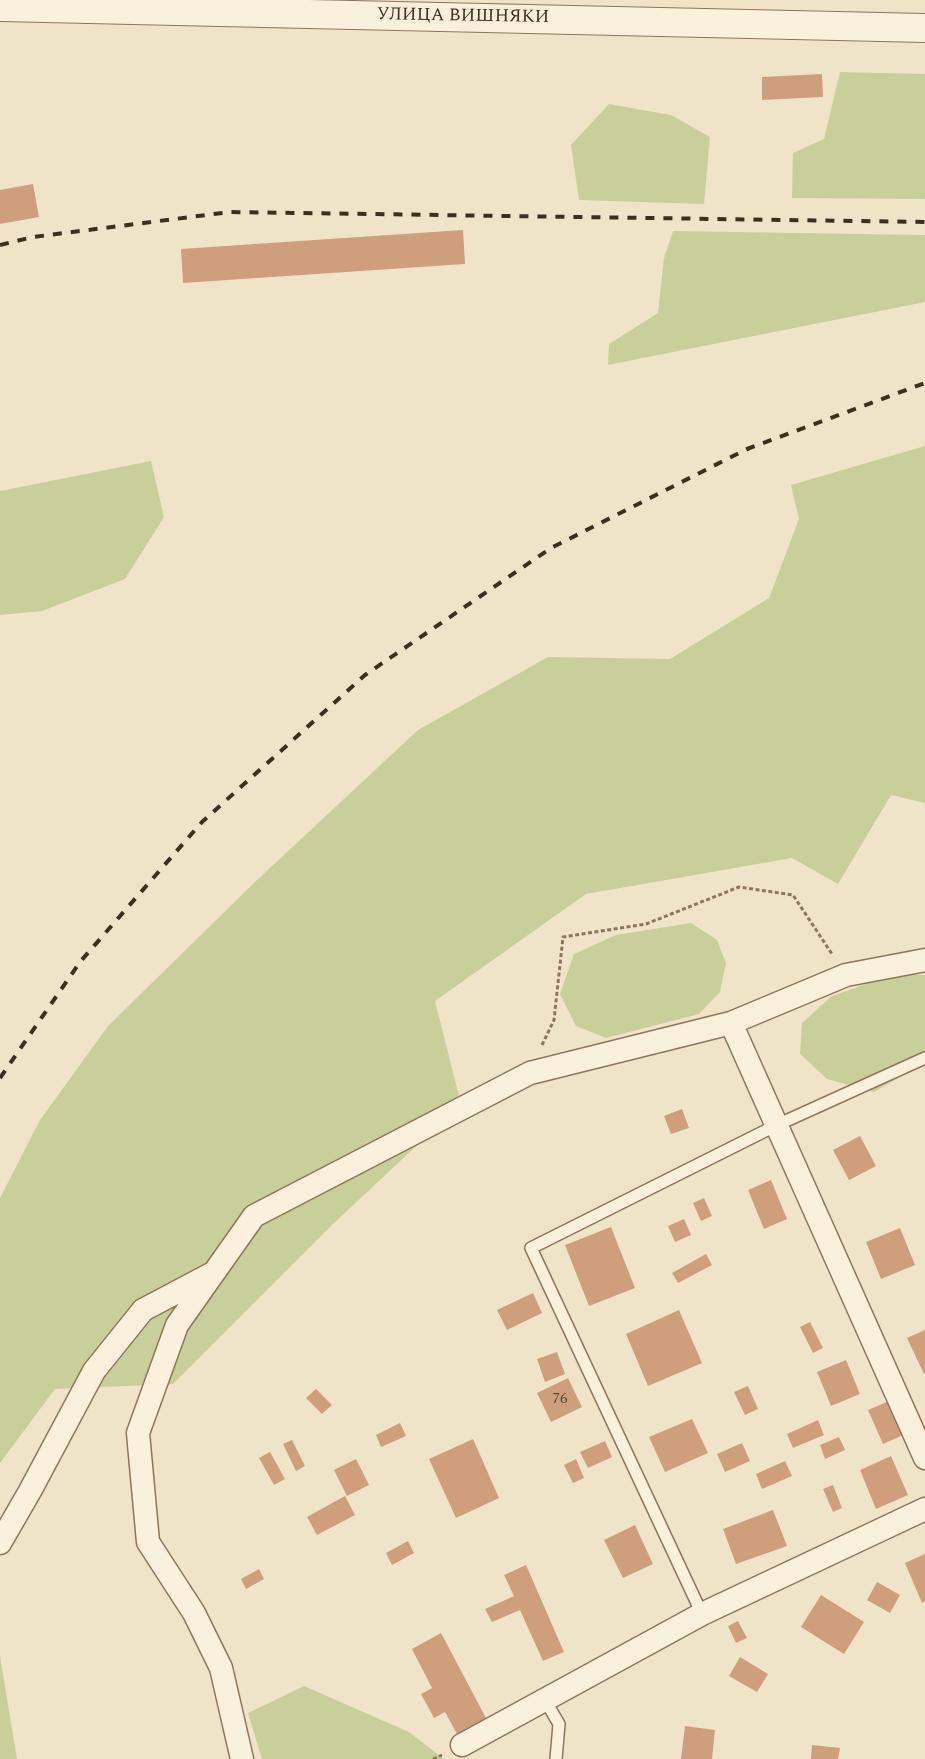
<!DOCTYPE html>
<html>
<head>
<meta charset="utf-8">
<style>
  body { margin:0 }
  canvas { display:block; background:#f0e4c8 }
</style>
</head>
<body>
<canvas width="925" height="1759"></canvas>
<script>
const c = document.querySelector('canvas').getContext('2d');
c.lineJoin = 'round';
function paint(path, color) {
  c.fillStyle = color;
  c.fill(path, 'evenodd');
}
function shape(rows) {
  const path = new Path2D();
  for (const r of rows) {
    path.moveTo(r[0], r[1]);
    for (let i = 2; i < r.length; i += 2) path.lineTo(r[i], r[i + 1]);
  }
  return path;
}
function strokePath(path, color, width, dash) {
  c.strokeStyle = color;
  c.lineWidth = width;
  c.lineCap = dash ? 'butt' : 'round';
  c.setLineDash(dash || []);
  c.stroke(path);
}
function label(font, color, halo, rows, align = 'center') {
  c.font = font + ' Spectral,serif';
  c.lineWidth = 4.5;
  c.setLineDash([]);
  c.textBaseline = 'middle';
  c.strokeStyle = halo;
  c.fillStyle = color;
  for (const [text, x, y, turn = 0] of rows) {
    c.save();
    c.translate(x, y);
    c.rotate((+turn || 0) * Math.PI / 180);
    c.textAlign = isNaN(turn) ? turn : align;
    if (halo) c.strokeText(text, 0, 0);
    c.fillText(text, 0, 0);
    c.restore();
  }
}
const green = shape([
  [840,72,925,74,925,199,792,198,793,153,824,139],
  [609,104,671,115,710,137,704,204,579,200,571,145],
  [673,231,925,235,925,302,608,365,609,344,658,313,664,258],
  [925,446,925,803,891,795,838,884,792,858,586,894,435,1001,461,1104,332,1225,173,1384,55,1389,0,1463,0,1198,40,1120,108,1026,257,880,418,730,548,657,670,659,769,598,799,519,791,485],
  [151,461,164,517,125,579,42,611,0,615,0,491],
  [691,923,717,940,726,963,720,992,699,1014,606,1038,576,1026,560,994,574,954,616,935],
  [894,974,925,975,925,1062,874,1092,827,1079,800,1054,802,1023,832,996],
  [0,1656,17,1759,0,1759],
  [304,1686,409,1732,444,1759,262,1759,248,1713]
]);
const building = shape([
  [822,74,823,97,762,100,762,77],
  [33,184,39,217,0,224,0,190],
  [463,230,465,264,183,283,181,249],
  [682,1109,689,1128,671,1134,664,1116],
  [860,1136,876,1166,849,1180,833,1150],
  [771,1180,787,1219,764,1229,748,1190],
  [704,1198,712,1216,701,1221,693,1203],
  [684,1219,691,1235,675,1242,668,1226],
  [611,1227,635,1288,589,1306,565,1245],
  [900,1228,915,1265,881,1279,866,1242],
  [706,1254,712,1265,678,1283,672,1273],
  [533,1293,542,1313,507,1330,497,1310],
  [679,1310,702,1363,648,1386,626,1334],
  [810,1322,823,1348,813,1353,800,1327],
  [925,1330,925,1373,924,1374,907,1338],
  [557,1352,565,1374,545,1382,537,1359],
  [846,1360,860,1394,831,1406,817,1372],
  [568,1378,582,1407,551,1422,537,1393],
  [748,1386,758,1409,745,1415,734,1392],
  [316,1389,332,1405,322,1414,306,1398],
  [889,1401,903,1435,883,1444,868,1410],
  [692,1419,708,1453,665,1472,649,1437],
  [818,1420,824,1435,793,1448,787,1434],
  [400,1423,406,1436,381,1447,376,1435],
  [839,1437,845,1450,825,1459,820,1445],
  [473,1439,499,1498,456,1518,429,1459],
  [292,1440,305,1466,296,1471,283,1444],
  [605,1441,612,1457,588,1468,580,1452],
  [742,1443,750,1461,725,1472,717,1454],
  [270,1452,285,1479,274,1485,259,1458],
  [891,1456,908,1495,876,1509,860,1470],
  [356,1459,369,1485,347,1496,334,1470],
  [576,1459,584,1478,573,1483,564,1465],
  [785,1461,792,1476,762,1489,756,1474],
  [833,1485,842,1508,833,1512,823,1489],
  [345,1496,355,1515,317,1535,307,1517],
  [773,1510,787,1546,736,1564,723,1529],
  [635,1525,653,1564,623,1578,604,1540],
  [408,1541,414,1553,392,1565,386,1553],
  [925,1554,925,1601,922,1603,905,1563],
  [526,1565,564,1652,543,1661,520,1610,492,1622,485,1609,514,1596,504,1575],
  [259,1569,264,1579,246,1589,241,1579],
  [877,1582,900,1595,890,1613,867,1600],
  [821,1595,864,1622,844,1654,801,1627],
  [738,1621,747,1638,736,1643,728,1626],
  [441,1633,486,1718,457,1734,445,1712,434,1718,421,1694,432,1688,412,1649],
  [740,1657,768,1674,757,1692,729,1676],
  [685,1726,715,1730,712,1759,681,1759],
  [812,1745,840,1748,838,1759,811,1759]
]);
const path = shape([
  [542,1045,554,1020,563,937,646,924,739,887,793,895,832,954],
  [433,1759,442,1755]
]);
const service = shape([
  [702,1614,531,1248,777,1125,925,1058],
  [545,1700,559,1724,556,1759]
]);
const minor = shape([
  [731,1023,925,1458],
  [0,1543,30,1491,94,1371,143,1310,211,1274],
  [462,1745,702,1614,925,1509],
  [242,1759,221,1668,194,1613,148,1542,138,1433,177,1325,254,1216,530,1073,731,1023,846,975,925,960]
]);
const tertiary = shape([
  [0,7,925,28]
]);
const rail = shape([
  [0,245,33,237,230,212,925,222],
  [0,1078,80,962,202,822,365,675,551,548,747,449,925,383]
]);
const numberNames = [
  ["76",560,1400]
];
const streetNames = [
  ["УЛИЦА ВИШНЯКИ",463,17,1]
];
paint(green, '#c9cf9b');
paint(building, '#cf9f7d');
strokePath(service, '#8d765c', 14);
strokePath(minor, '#8d765c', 25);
strokePath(tertiary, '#8d765c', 30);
strokePath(path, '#8d765c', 3, [4, 2.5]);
strokePath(service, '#faf1dc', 11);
strokePath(minor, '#faf1dc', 22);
strokePath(tertiary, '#faf1dc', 28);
strokePath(rail, '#3d2e20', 4, [9, 9]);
label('15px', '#624a37', null, numberNames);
label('18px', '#3d2e20', '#f7eed8', streetNames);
</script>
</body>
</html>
